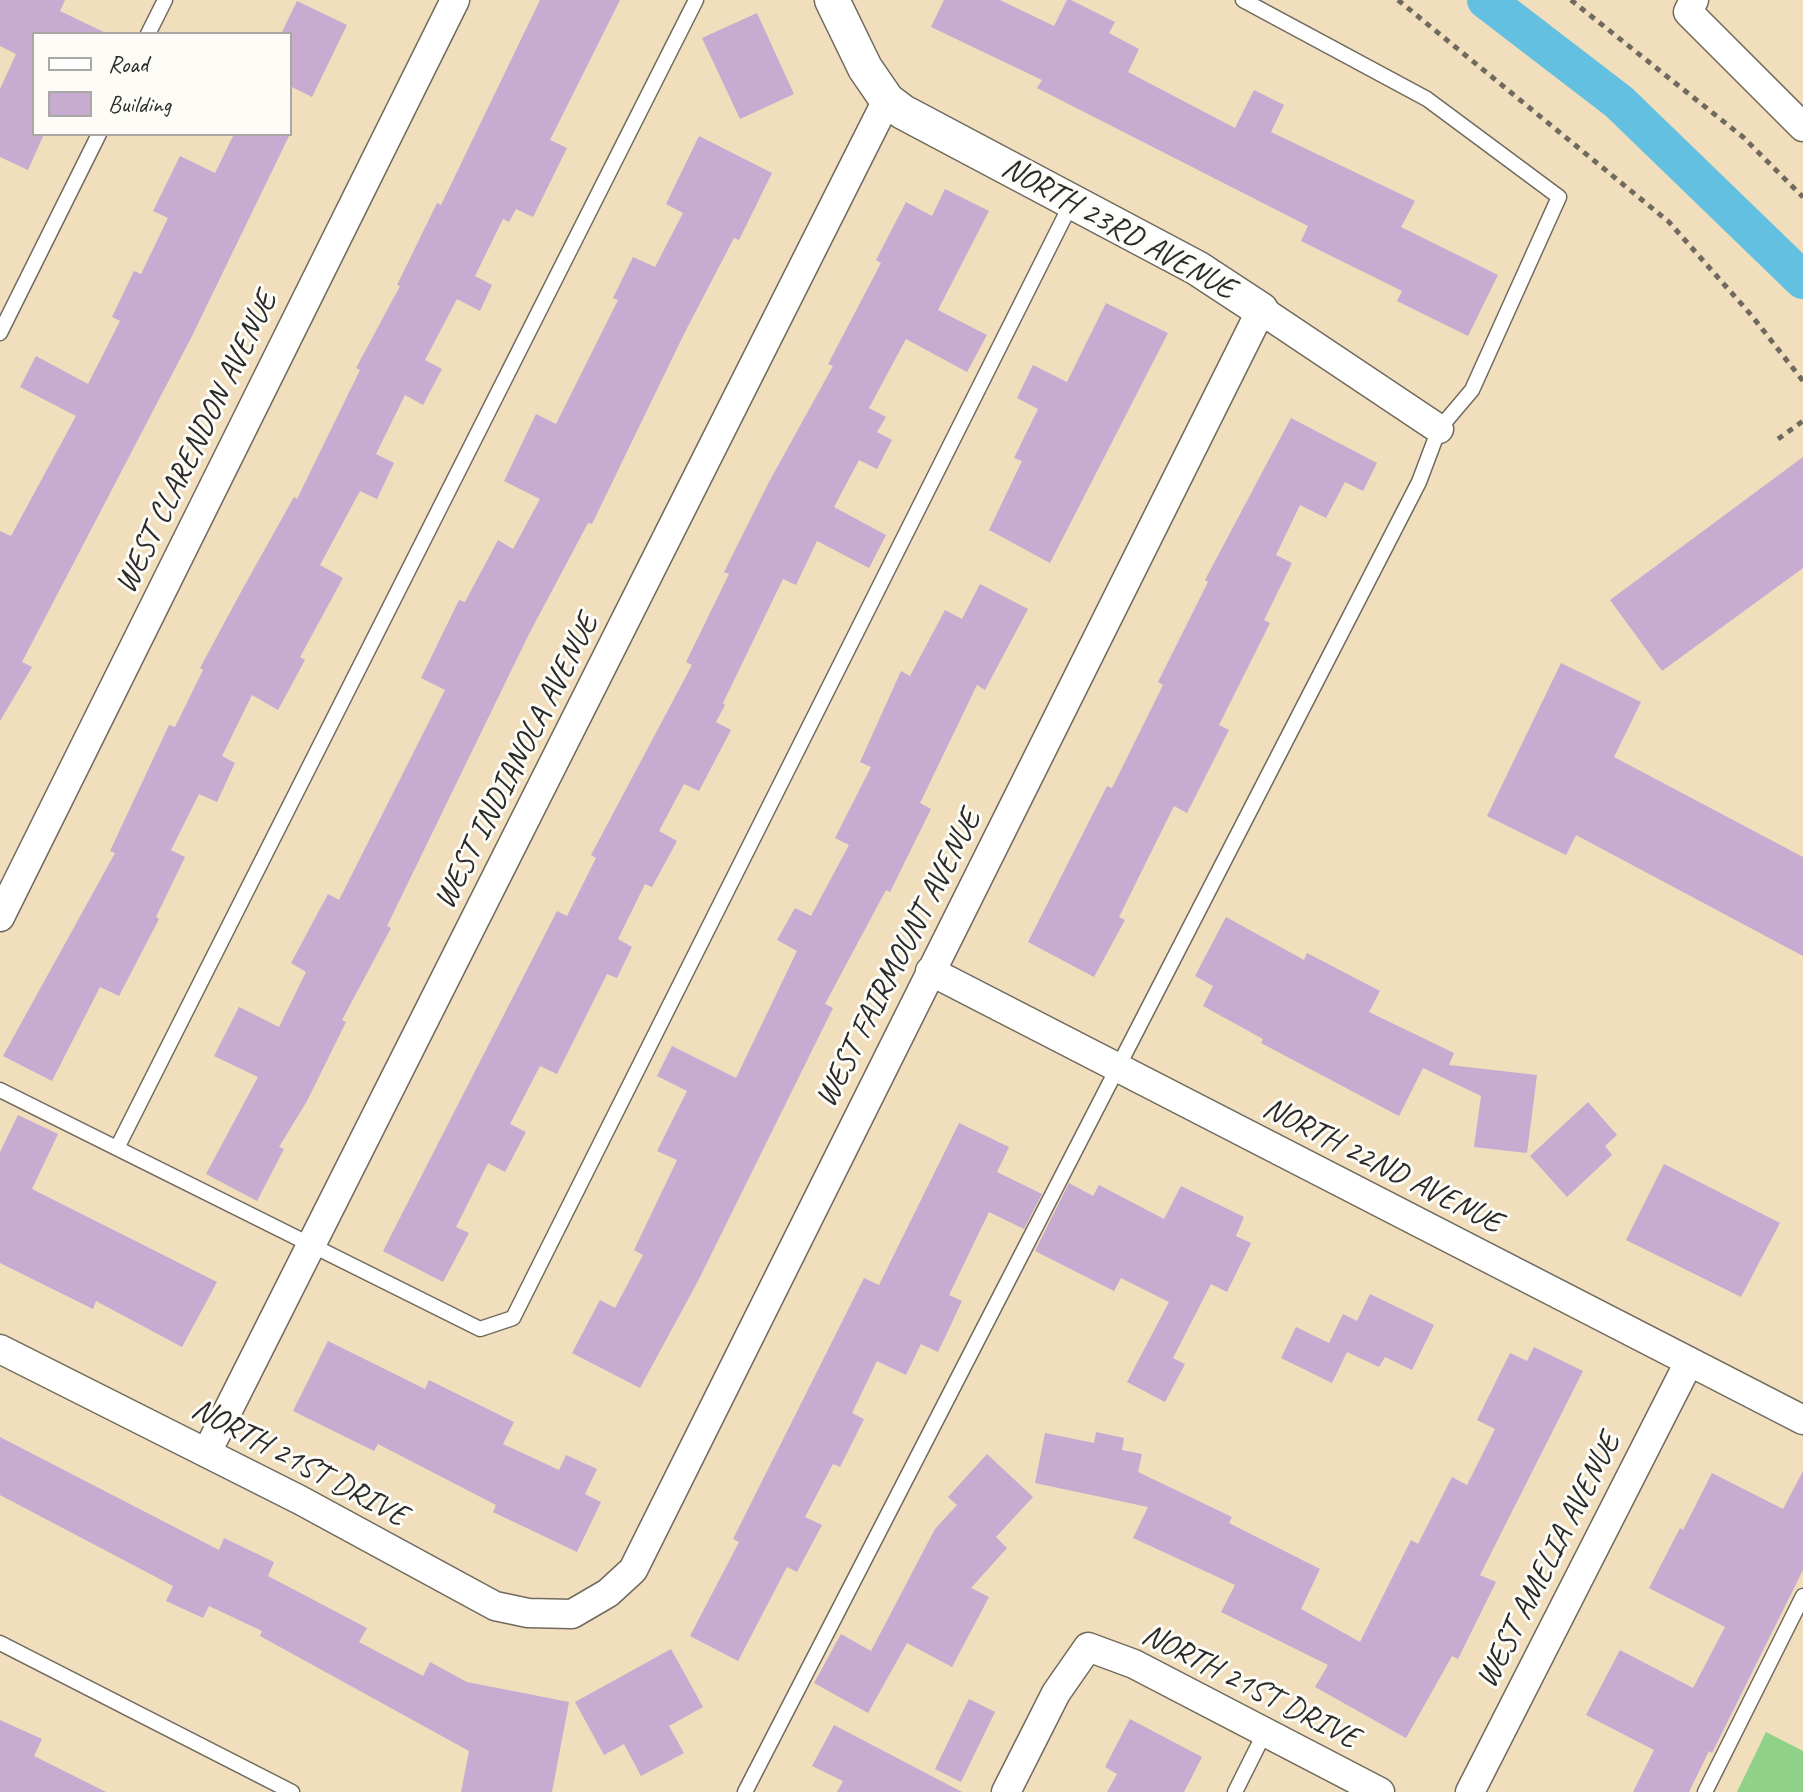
<!DOCTYPE html>
<html>
<head>
<meta charset="utf-8">
<style>
  body { margin:0 }
  #map { position:relative; width:1803px; height:1792px; overflow:hidden; background:#f0debc; font-family:Caveat,sans-serif }
  canvas { display:block }
  .legend { position:absolute; left:32px; top:32px; width:260px; height:104px; box-sizing:border-box; background:#fdfcf7; border:2px solid #a9a8a5; margin:0; padding:10px 14px; list-style:none; font-size:24px; color:#2b2b2b }
  .legend li { display:flex; align-items:center; gap:16px; height:40px }
  .legend b { width:40px; border:2px solid #a9a8a5 }
</style>
</head>
<body>
<div id="map">
<canvas width="1803" height="1792"></canvas>
<ul class="legend">
<li><b style="height:10px;background:#fff"></b>Road</li>
<li><b style="height:22px;background:#c8abd1"></b>Building</li>
</ul>
</div>
<script>
const c = document.querySelector('canvas').getContext('2d');
c.lineJoin = 'round';
function paint(path, color) {
  c.fillStyle = color;
  c.fill(path, 'evenodd');
}
function shape(rows) {
  const path = new Path2D();
  for (const r of rows) {
    path.moveTo(r[0], r[1]);
    for (let i = 2; i < r.length; i += 2) path.lineTo(r[i], r[i + 1]);
  }
  return path;
}
function strokePath(path, color, width, dash) {
  c.strokeStyle = color;
  c.lineWidth = width;
  c.lineCap = dash ? 'butt' : 'round';
  c.setLineDash(dash || []);
  c.stroke(path);
}
function label(font, color, halo, rows, align = 'center') {
  c.font = font + ' Caveat,sans-serif';
  c.lineWidth = 6;
  c.setLineDash([]);
  c.textBaseline = 'middle';
  c.strokeStyle = halo;
  c.fillStyle = color;
  for (const [text, x, y, turn = 0] of rows) {
    c.save();
    c.translate(x, y);
    c.rotate((+turn || 0) * Math.PI / 180);
    c.textAlign = isNaN(turn) ? turn : align;
    if (halo) c.strokeText(text, 0, 0);
    c.fillText(text, 0, 0);
    c.restore();
  }
}
const green = shape([
  [1766,1732,1803,1751,1803,1792,1737,1792]
]);
const canal = shape([
  [1486,0,1619,102,1803,280]
]);
const building = shape([
  [0,0,65,0,60,11,108,34,34,34,34,134,44,134,28,170,0,157,0,89,16,54,0,46],
  [540,0,620,0,550,140,567,148,533,217,516,209,509,222,503,219,475,276,492,285,480,311,457,299,425,360,442,369,423,405,405,395,376,454,394,463,377,499,360,491,320,565,343,578,300,657,305,660,278,710,252,695,222,756,235,763,217,802,199,794,171,850,185,857,156,917,159,919,119,996,100,987,52,1081,3,1056,115,853,110,851,169,725,175,727,203,670,200,668,242,590,294,497,297,499,360,370,356,368,400,286,397,285,437,203,441,205],
  [944,0,1000,0,1054,26,1067,0,1071,0,1115,22,1109,33,1139,49,1128,72,1235,128,1254,90,1284,105,1271,132,1415,201,1401,227,1498,275,1468,336,1397,301,1402,291,1301,241,1308,226,1037,88,1042,80,931,27],
  [297,1,347,25,312,97,290,86,290,34,281,34],
  [757,13,794,94,740,119,702,38],
  [234,134,290,134,192,336,22,662,32,667,0,721,0,531,11,536,76,416,20,387,36,356,88,384,120,321,112,317,134,271,141,274,168,218,153,211,180,156,215,173],
  [699,136,772,173,739,240,734,238,684,334,592,524,588,523,529,634,387,926,391,928,342,1020,346,1022,307,1101,279,1147,284,1149,257,1201,206,1174,258,1077,214,1056,239,1007,279,1027,306,972,291,963,328,894,339,900,445,690,421,678,459,600,465,602,498,540,513,549,540,499,504,481,536,414,556,424,618,300,613,298,633,257,655,267,683,213,666,204],
  [945,189,989,211,938,310,987,335,967,372,906,339,869,408,886,417,877,432,892,440,877,469,859,460,834,507,886,535,869,568,817,541,796,585,783,579,723,703,725,705,716,722,731,730,699,791,684,784,659,831,677,841,652,887,645,884,618,939,632,947,617,978,607,974,557,1074,540,1066,510,1124,526,1132,505,1172,488,1163,456,1227,469,1233,443,1282,383,1251,557,911,567,916,596,858,591,855,692,665,686,662,729,574,724,572,769,482,833,366,828,364,881,263,876,260,906,202,932,216],
  [1106,303,1168,333,1050,563,989,530,1022,461,1014,458,1038,409,1017,398,1033,365,1067,382],
  [1291,418,1377,463,1363,491,1345,482,1326,518,1300,505,1276,555,1292,563,1264,620,1270,623,1219,725,1229,730,1187,813,1174,806,1119,917,1125,920,1094,977,1028,942,1107,786,1112,788,1163,685,1158,682,1208,582,1205,580],
  [1803,457,1803,568,1662,671,1610,600],
  [980,584,1028,609,985,690,977,685,920,803,931,809,890,892,886,890,825,1004,833,1008,698,1281,640,1388,572,1353,600,1300,615,1308,643,1255,634,1250,677,1160,657,1151,687,1091,657,1076,672,1046,736,1078,797,951,777,940,795,908,811,916,849,845,835,838,871,767,860,762,901,671,910,676,945,610,962,619],
  [1561,663,1641,702,1614,757,1803,857,1803,956,1576,835,1566,855,1487,816],
  [1226,917,1304,960,1307,953,1380,991,1369,1012,1454,1053,1449,1065,1537,1075,1527,1153,1474,1147,1481,1096,1423,1068,1399,1116,1261,1043,1263,1039,1203,1006,1213,986,1195,976],
  [1588,1102,1617,1135,1605,1146,1612,1155,1567,1197,1530,1156],
  [18,1115,58,1134,32,1189,217,1282,182,1347,96,1301,93,1309,0,1263,0,1152],
  [959,1123,1009,1147,997,1172,1042,1194,1024,1229,989,1212,949,1295,962,1301,938,1352,921,1344,906,1375,877,1361,852,1413,864,1419,840,1467,833,1464,805,1517,822,1525,797,1572,787,1567,738,1661,690,1636,739,1542,733,1539,864,1278,879,1285],
  [1664,1164,1780,1223,1741,1297,1626,1240],
  [1069,1183,1093,1196,1099,1185,1164,1219,1181,1186,1244,1217,1236,1236,1251,1243,1227,1292,1211,1284,1173,1358,1185,1364,1165,1402,1127,1382,1169,1302,1121,1278,1114,1291,1035,1251],
  [1370,1294,1434,1325,1412,1370,1385,1357,1379,1367,1347,1352,1332,1383,1281,1358,1296,1327,1329,1343,1343,1314,1357,1321],
  [328,1341,425,1389,429,1380,514,1422,503,1444,559,1470,566,1455,597,1469,585,1494,601,1502,577,1552,493,1512,496,1505,378,1444,374,1451,293,1411],
  [1534,1347,1583,1371,1480,1575,1496,1582,1458,1659,1452,1656,1406,1738,1315,1687,1328,1665,1221,1612,1235,1585,1133,1538,1148,1507,1035,1483,1045,1433,1094,1443,1096,1432,1124,1438,1122,1450,1142,1454,1138,1472,1232,1517,1229,1523,1320,1569,1301,1609,1360,1642,1411,1540,1418,1544,1452,1477,1467,1485,1495,1429,1477,1420,1510,1353,1527,1361],
  [0,1437,219,1550,224,1538,274,1562,268,1576,367,1628,359,1642,423,1676,430,1662,467,1682,569,1702,552,1792,461,1792,469,1751,260,1636,262,1631,209,1606,203,1618,166,1601,173,1586,0,1495],
  [987,1454,1033,1497,996,1537,1007,1548,971,1588,989,1597,952,1667,907,1643,868,1713,814,1683,841,1634,871,1651,935,1529,957,1505,948,1497],
  [1803,1471,1803,1570,1712,1753,1709,1751,1689,1792,1633,1792,1654,1750,1586,1715,1620,1650,1693,1688,1725,1627,1649,1588,1680,1528,1683,1530,1712,1473,1783,1509],
  [671,1649,703,1707,669,1726,684,1753,641,1776,624,1744,604,1755,575,1702],
  [969,1699,995,1712,961,1782,935,1769],
  [1130,1719,1202,1757,1184,1792,1107,1792,1117,1774,1105,1767],
  [0,1720,42,1739,34,1756,106,1792,0,1792],
  [834,1725,962,1792,837,1792,843,1781,812,1766]
]);
const path = shape([
  [1398,0,1669,222,1752,316,1803,381],
  [1571,0,1743,137,1803,197],
  [1778,439,1803,421]
]);
const service = shape([
  [148,34,165,0],
  [0,333,99,134],
  [0,1090,480,1329,513,1318,1072,202],
  [118,1146,696,0],
  [0,1643,292,1792],
  [745,1792,1419,482,1439,429,1472,390,1559,197,1427,99,1243,0],
  [1235,1792,1265,1732],
  [1705,1792,1803,1596]
]);
const minor = shape([
  [1694,0,1688,12,1803,127],
  [0,917,455,0],
  [930,971,1803,1420],
  [0,1349,300,1500,495,1606,528,1613,572,1614,608,1593,633,1570,1261,310,1439,429],
  [207,1452,887,100],
  [1006,1792,1056,1693,1088,1647,1134,1664,1380,1792],
  [1470,1792,1689,1362]
]);
const tertiary = shape([
  [832,0,865,68,887,100,903,112,1197,268,1261,310]
]);
const streetNames = [
  ["NORTH 23RD AVENUE",1118,229,29],
  ["WEST CLARENDON AVENUE",197,443,-64],
  ["WEST INDIANOLA AVENUE",517,762,-63],
  ["WEST FAIRMOUNT AVENUE",899,959,-63],
  ["NORTH 22ND AVENUE",1382,1166,27],
  ["NORTH 21ST DRIVE",299,1463,28],
  ["WEST AMELIA AVENUE",1549,1561,-63],
  ["NORTH 21ST DRIVE",1250,1687,27]
];
paint(green, '#90d188');
strokePath(canal, '#63c0e1', 38);
paint(building, '#c8abd1');
strokePath(service, '#706a5e', 17);
strokePath(minor, '#706a5e', 31);
strokePath(tertiary, '#706a5e', 37);
strokePath(path, '#706a5e', 5, [6, 6]);
strokePath(service, '#fff', 14);
strokePath(minor, '#fff', 28);
strokePath(tertiary, '#fff', 34);
label('32px', '#2b2b2b', '#fdfcf7', streetNames);
</script>
</body>
</html>
